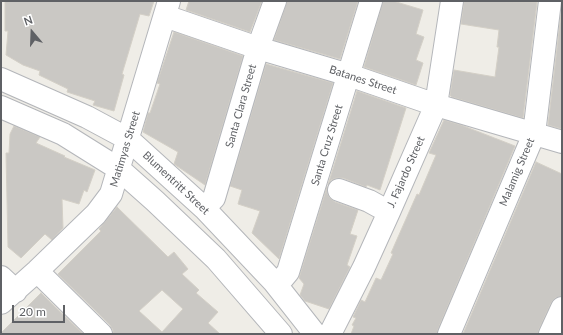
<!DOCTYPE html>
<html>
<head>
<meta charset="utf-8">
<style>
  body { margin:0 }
  #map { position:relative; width:563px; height:335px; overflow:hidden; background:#efede7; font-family:Lato,sans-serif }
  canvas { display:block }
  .frame { position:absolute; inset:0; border:2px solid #5f6165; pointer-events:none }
  .north { position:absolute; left:12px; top:12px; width:40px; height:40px; -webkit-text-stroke:3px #fff; paint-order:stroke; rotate:341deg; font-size:11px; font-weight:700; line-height:16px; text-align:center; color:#5f6165 }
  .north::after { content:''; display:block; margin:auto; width:14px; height:18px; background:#5f6165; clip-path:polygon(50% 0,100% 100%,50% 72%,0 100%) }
  .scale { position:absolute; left:12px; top:305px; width:53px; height:18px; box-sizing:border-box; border:2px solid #5f6165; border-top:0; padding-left:5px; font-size:12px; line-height:14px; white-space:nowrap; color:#5f6165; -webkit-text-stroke:3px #fff; paint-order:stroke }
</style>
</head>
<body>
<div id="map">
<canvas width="563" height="335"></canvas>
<div class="frame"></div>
<div class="north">N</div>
<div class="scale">20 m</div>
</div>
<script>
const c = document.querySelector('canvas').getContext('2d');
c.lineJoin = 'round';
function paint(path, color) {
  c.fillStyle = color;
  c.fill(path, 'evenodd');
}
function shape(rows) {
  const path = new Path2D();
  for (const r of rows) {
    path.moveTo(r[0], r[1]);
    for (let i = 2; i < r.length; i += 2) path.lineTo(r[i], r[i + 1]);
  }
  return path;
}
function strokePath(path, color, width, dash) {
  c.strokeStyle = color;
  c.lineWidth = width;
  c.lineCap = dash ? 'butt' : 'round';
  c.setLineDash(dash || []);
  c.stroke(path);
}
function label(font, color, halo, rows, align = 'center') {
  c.font = font + ' Lato,sans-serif';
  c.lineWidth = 3;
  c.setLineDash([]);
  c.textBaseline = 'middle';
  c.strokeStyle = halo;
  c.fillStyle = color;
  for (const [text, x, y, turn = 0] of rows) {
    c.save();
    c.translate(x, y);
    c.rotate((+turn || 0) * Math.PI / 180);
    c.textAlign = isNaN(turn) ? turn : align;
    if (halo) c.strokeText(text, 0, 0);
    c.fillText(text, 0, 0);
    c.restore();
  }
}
const building = shape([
  [5,1,154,1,149,16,140,14,122,74,124,75,114,111,93,105,95,101,67,92,68,89,39,75,40,71,23,65,6,55,8,31,5,31,5,1],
  [189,1,262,1,250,32,186,10,189,1],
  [287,1,358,1,340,59,274,40,287,1],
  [383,1,393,1,423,10,416,34,424,37,416,60,423,63,416,85,364,67,383,1],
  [464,1,537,2,523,118,452,97,450,95,454,70,495,77,499,47,497,47,499,30,461,24,464,1],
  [562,6,562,129,548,125,562,6],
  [174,32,243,56,205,185,174,164,178,152,143,132,148,113,150,113,160,84,157,83,174,32],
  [266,64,333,83,279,259,252,233,260,211,238,204,242,190,230,186,266,64],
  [357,91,406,108,380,190,367,185,366,187,343,178,336,178,331,180,328,185,357,91],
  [444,120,461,125,515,146,438,329,437,334,351,334,354,326,352,325,356,318,353,317,361,300,365,302,376,278,381,280,393,254,391,253,417,194,419,195,436,155,429,153,444,120],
  [14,126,40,137,36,143,65,156,64,157,95,170,87,192,84,190,79,204,62,199,63,228,52,240,45,234,21,258,8,247,6,153,9,153,10,134,14,126],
  [536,162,562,174,562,296,555,298,551,303,539,329,538,334,463,334,536,162],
  [327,187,327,193,330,198,335,202,358,210,350,234,357,236,347,265,350,267,329,309,305,301,300,295,304,284,299,278,327,187],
  [117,207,168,257,174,252,188,269,182,274,199,290,196,293,218,312,208,323,220,334,113,334,113,330,110,325,58,274,101,231,99,229,117,207],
  [162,290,183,309,162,332,139,311,162,290],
  [41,293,83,334,1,334,1,333,41,293]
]);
const minor = shape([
  [165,16,258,48,349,75,436,105,562,142],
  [1,79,87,117,128,139,204,208,274,282,315,334],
  [1,107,63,134,119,169,155,201,216,259,281,334],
  [339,190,369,201,389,212],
  [204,208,214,198,258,48,275,1],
  [37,271,101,334],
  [1,277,16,291],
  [274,282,283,278,288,272,371,1],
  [1,303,37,271,96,214,111,194,169,1],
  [330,334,364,267,389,212,436,105,452,1],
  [449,334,534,134,550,1],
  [550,334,562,308]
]);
const streetNames = [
  ["Batanes Street",363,80,18],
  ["Santa Clara Street",241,106,-74],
  ["Santa Cruz Street",327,145,-73],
  ["Matimyas Street",125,149,-73],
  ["J. Fajardo Street",406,172,-66],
  ["Malamig Street",517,172,-67],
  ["Blumentritt Street",176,183,43]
];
paint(building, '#cac8c4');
strokePath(building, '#d3cfc6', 1);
strokePath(minor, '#b4b6ba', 24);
strokePath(minor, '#fff', 22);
label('11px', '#5f6165', '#fff', streetNames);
</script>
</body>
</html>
